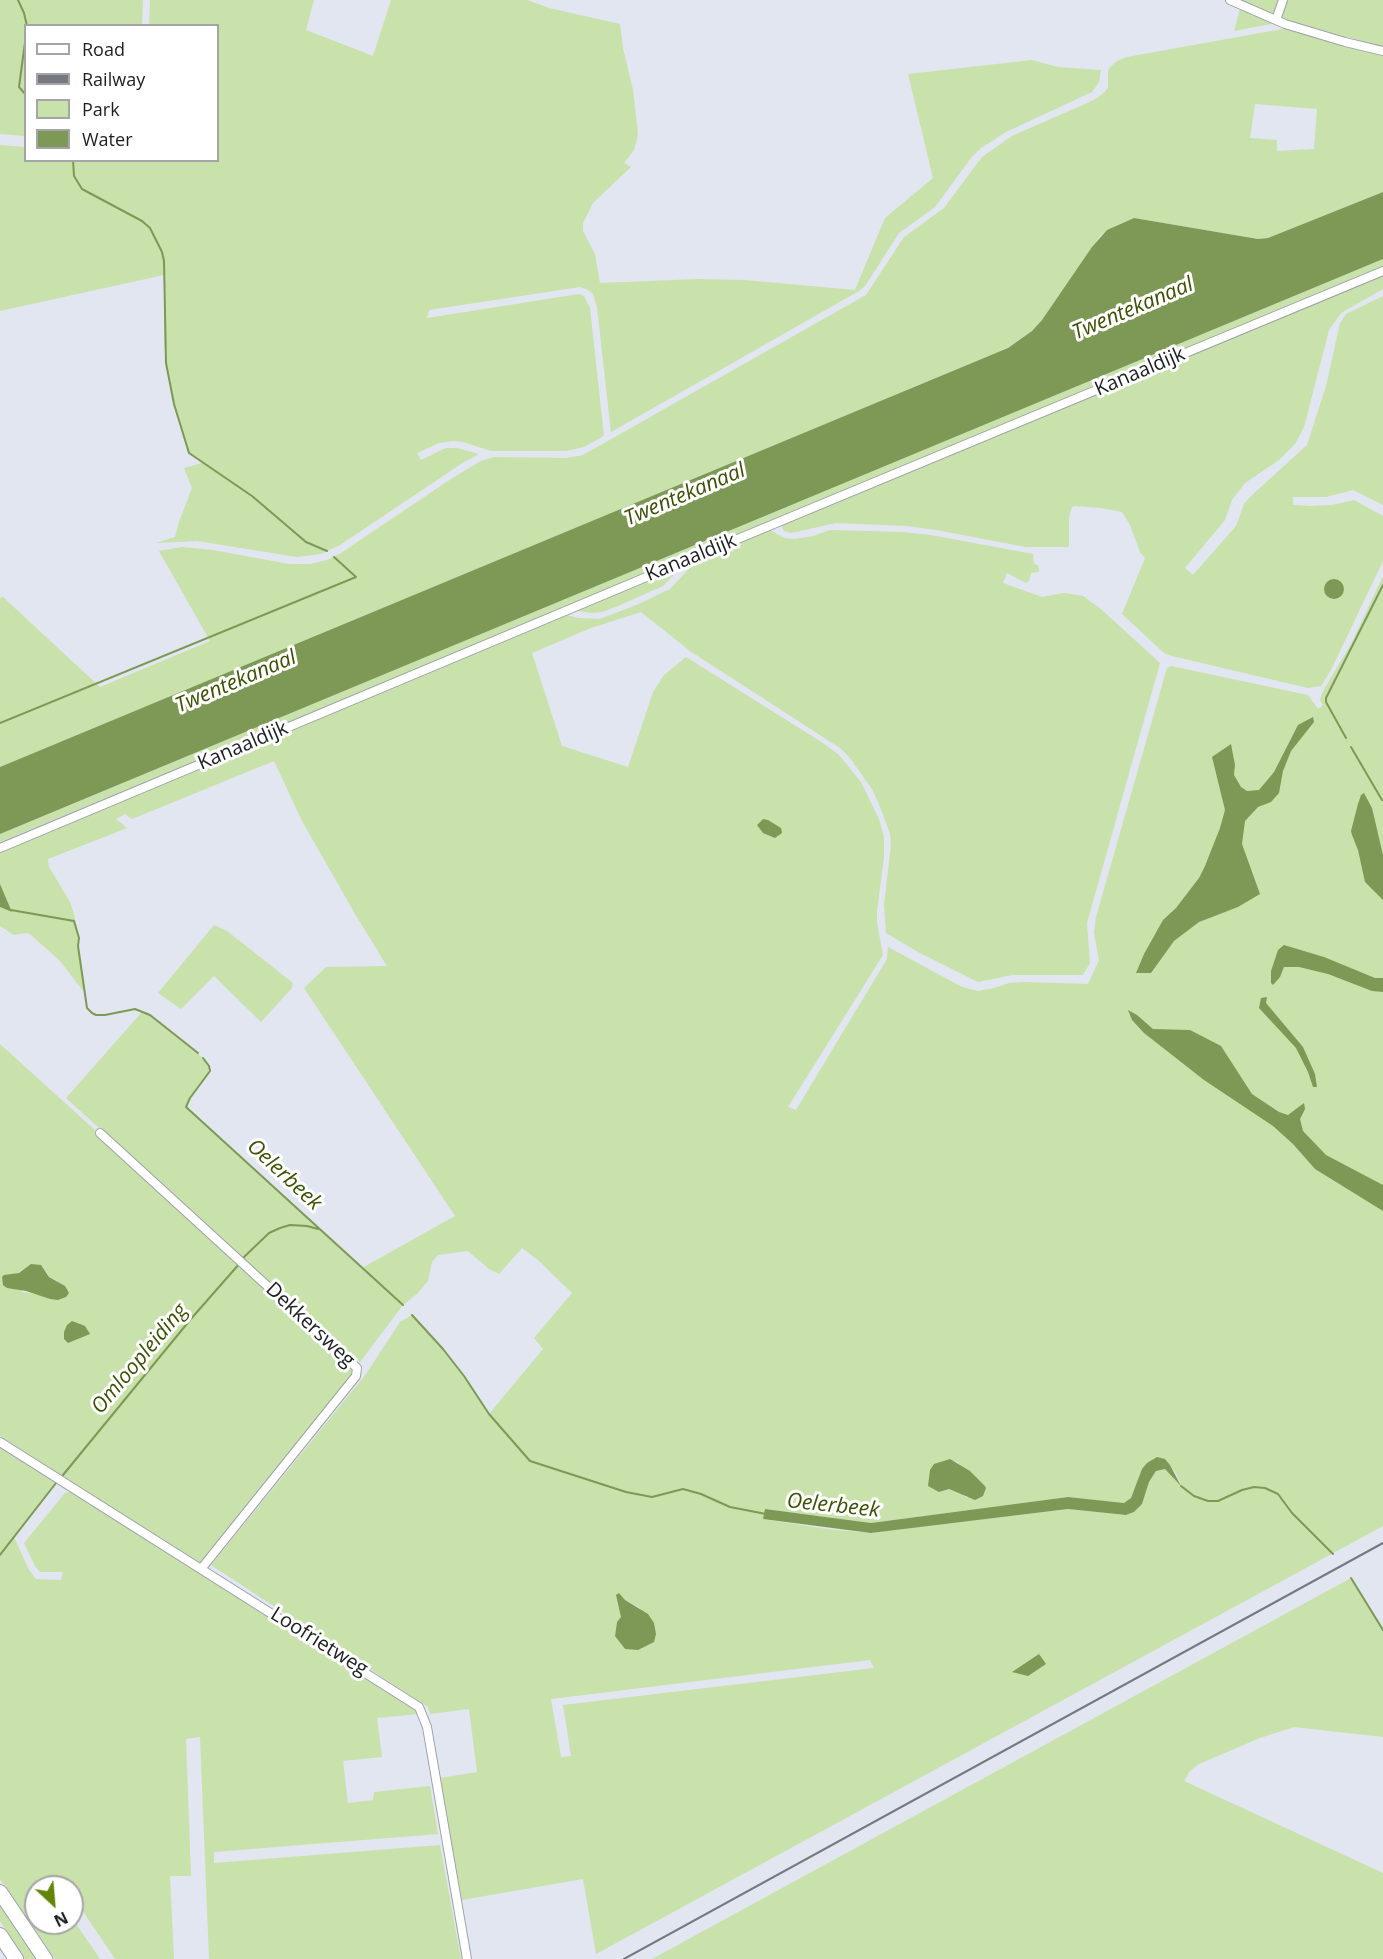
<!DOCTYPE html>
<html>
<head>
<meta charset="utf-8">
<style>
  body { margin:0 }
  #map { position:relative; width:1383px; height:1959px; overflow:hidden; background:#e1e6f0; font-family:"Open Sans",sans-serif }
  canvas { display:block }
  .legend { position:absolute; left:24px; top:24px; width:195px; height:138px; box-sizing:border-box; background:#fff; border:2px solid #a4a5a6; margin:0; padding:8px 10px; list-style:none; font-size:18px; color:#1c1e21 }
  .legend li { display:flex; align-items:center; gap:12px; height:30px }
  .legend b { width:30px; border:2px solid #a4a5a6 }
  .north { position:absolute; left:24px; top:1875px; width:60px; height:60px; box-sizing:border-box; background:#fff; border:2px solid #a4a5a6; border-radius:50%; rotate:154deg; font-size:16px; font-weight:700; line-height:24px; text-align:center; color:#1c1e21 }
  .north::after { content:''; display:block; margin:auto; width:21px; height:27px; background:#608507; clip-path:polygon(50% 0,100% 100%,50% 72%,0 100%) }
</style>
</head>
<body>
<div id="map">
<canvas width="1383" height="1959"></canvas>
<ul class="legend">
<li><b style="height:8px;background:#fff"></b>Road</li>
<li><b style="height:8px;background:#75787e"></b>Railway</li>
<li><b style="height:16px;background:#c9e1aa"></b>Park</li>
<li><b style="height:16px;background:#7e9955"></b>Water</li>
</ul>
<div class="north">N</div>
</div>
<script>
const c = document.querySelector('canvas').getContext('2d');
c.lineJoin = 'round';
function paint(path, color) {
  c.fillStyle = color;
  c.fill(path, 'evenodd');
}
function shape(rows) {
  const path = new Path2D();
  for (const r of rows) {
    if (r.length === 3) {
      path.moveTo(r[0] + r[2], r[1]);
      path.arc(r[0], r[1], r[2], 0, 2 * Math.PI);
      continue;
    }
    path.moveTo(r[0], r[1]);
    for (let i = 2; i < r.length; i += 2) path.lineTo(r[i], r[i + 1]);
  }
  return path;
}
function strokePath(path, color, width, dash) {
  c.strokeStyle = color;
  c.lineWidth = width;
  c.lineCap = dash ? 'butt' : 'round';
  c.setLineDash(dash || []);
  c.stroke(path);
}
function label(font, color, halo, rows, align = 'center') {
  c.font = font + ' "Open Sans",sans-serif';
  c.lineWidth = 6;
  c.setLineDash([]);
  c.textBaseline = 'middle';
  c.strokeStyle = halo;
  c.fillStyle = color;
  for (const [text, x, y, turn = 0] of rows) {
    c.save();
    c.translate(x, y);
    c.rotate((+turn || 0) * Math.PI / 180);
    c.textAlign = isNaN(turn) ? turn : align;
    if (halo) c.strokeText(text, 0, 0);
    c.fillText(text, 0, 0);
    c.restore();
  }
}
const green = shape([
  [0,0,143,0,142,25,26,26,25,136,0,134],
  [150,0,314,0,306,30,373,56,391,0,527,0,549,8,620,24,623,48,633,90,638,134,634,150,624,163,631,167,593,203,583,223,583,231,595,254,600,283,698,279,744,280,855,290,885,218,933,178,908,74,1032,60,1058,67,1101,70,1099,82,1092,92,1006,132,981,148,971,158,935,207,899,233,865,286,859,291,611,432,597,307,593,294,588,290,580,287,429,310,427,318,579,294,584,296,590,308,604,436,584,447,566,451,491,451,463,442,453,441,439,443,417,453,421,460,446,448,457,448,479,454,464,462,340,545,321,554,297,557,197,541,156,543,175,537,179,522,192,488,184,468,202,463,189,453,174,404,166,363,164,343,164,275,0,311,0,145,25,147,26,160,218,160,218,26,149,25],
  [1238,0,1280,0,1274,15],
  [1286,0,1383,0,1383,46,1310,28,1280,17],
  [1240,9,1276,23,1234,31],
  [1288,28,1383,53,1383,192,1268,238,1258,239,1134,218,1107,230,1101,235,1042,320,1032,331,1008,348,0,767,0,598,3,597,100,687,210,641,159,551,182,547,213,550,289,564,311,564,327,560,341,553,451,479,481,461,494,457,567,458,583,455,866,295,904,237,944,208,982,157,1012,136,1094,100,1105,92,1108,87,1108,71,1110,67,1117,61,1127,57],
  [1255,104,1317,109,1314,149,1277,151,1277,140,1250,138],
  [1383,259,1383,268,1343,285,0,842,0,834],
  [1383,275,1383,289,1341,313,1329,330,1304,427,1295,444,1279,460,1245,483,1232,500,1225,520,1185,568,1193,575,1236,526,1244,504,1251,496,1307,445,1326,386,1340,323,1346,314,1383,296,1383,505,1353,490,1326,497,1293,497,1293,505,1311,506,1332,505,1354,500,1383,516,1383,561,1331,670,1321,686,1308,688,1172,656,1164,653,1122,614,1145,558,1140,552,1130,525,1122,512,1102,508,1075,506,1072,507,1069,518,1069,547,1026,547,936,530,907,526,836,523,791,533,784,531,782,527,783,524],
  [770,530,784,538,795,539,813,536,830,530,902,532,931,535,1033,554,1034,564,1038,565,1039,572,1031,573,1029,581,1026,583,1007,573,1003,583,1042,597,1064,593,1083,596,1102,610,1160,663,1087,923,1090,963,1083,975,1012,975,978,982,918,952,886,933,884,905,891,845,890,834,881,809,872,789,850,758,840,748,690,651,641,612,591,628,532,653,562,746,628,767,653,692,664,675,686,657,823,743,839,755,861,782,879,819,884,837,884,857,877,911,877,923,883,955,788,1107,796,1110,887,959,888,947,962,987,978,991,994,988,1009,983,1024,982,1088,984,1099,960,1094,933,1096,917,1167,668,1171,666,1308,695,1318,709,1323,705,1320,700,1322,693,1352,642,1383,576,1383,1526,596,1954,583,1879,462,1900,440,1778,477,1772,469,1709,430,1714,428,1707,211,1565,366,1374,400,1322,412,1315,443,1349,464,1376,489,1414,543,1349,534,1338,572,1293,538,1260,522,1248,499,1274,489,1269,468,1251,438,1255,432,1262,428,1281,417,1294,403,1305,360,1362,229,1246,66,1098,142,1012,150,1015,198,1053,209,1066,207,1076,190,1097,187,1107,362,1268,455,1216,304,988,326,967,387,966,355,914,302,821,274,761,132,819,125,814,116,819,127,828,48,859,49,867,70,902,74,914,79,938,78,946,84,992,60,961,31,935,27,933,14,935,0,926,0,907,12,911,0,884,0,851,563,614,578,618,600,619,639,604,670,589,698,559],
  [1165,1459,1175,1472,1181,1484,1165,1469,1156,1471,1149,1482,1142,1504,1134,1512,1126,1515,1068,1509,871,1533,827,1529,763,1519,765,1509,871,1523,1068,1497,1124,1503,1130,1500,1133,1492],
  [956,1461,984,1485,967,1498,960,1493,949,1489,939,1492],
  [619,1593,625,1600,640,1608,625,1649,615,1635,617,1622,621,1617],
  [870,1660,874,1668,563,1705,571,1756,561,1757,551,1699],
  [684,564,663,586,618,606,602,612,591,613,573,610],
  [214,925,227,931,293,983,292,988,261,1022,214,976,181,1009,158,993],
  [0,1044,355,1366,354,1376,199,1565,0,1436],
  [22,1271,46,1271,49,1277,58,1281,36,1294,22,1292,15,1274],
  [0,1448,56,1483,14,1537,29,1570,36,1579,61,1580,63,1572,40,1572,35,1566,24,1543,65,1493,70,1492,418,1712,418,1714,377,1718,382,1757,343,1761,348,1803,373,1800,374,1792,430,1786,438,1834,214,1852,214,1863,440,1845,461,1959,209,1959,200,1737,186,1739,191,1876,170,1876,174,1959,115,1959,72,1895,72,1887,67,1887,62,1880,62,1887,36,1887,36,1923,72,1923,72,1918,100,1959,55,1959,0,1879],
  [1351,1578,1383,1630,1383,1737,1294,1727,1260,1738,1199,1764,1190,1771,1184,1781,1383,1873,1383,1959,652,1959],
  [0,1901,39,1959,25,1959,23,1957,0,1921]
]);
const water = shape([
  [1383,192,1383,259,0,834,0,767,1008,348,1032,331,1042,320,1092,247,1107,230,1134,218,1258,239,1268,238],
  [1334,589,10],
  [1313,717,1314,722,1291,751,1283,771,1279,793,1271,802,1258,807,1245,821,1242,844,1260,894,1238,907,1199,922,1174,941,1151,973,1136,973,1144,954,1163,920,1176,908,1199,878,1205,866,1220,828,1225,810,1212,757,1231,744,1235,765,1234,775,1241,787,1247,791,1259,790,1274,772,1298,725],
  [1364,793,1372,808,1383,855,1383,900,1365,882,1358,850,1352,835,1351,831,1358,804,1361,795],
  [763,819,768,820,781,828,782,833,775,838,763,833,757,825],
  [0,884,12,912,0,907],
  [1284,945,1324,957,1375,978,1383,978,1383,992,1372,991,1328,974,1299,967,1284,967,1280,977,1273,985,1271,983,1271,971,1278,950],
  [1267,997,1266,1003,1303,1047,1315,1074,1317,1087,1313,1087,1308,1072,1296,1048,1259,1008,1261,998],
  [1128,1010,1137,1015,1153,1029,1190,1030,1221,1046,1252,1094,1279,1112,1288,1115,1304,1103,1305,1109,1300,1119,1303,1131,1326,1155,1383,1185,1383,1211,1315,1169,1293,1144,1273,1126,1204,1080,1144,1033,1132,1020],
  [31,1264,41,1265,49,1277,65,1286,69,1293,66,1297,58,1300,50,1299,26,1291,7,1288,3,1285,2,1277,4,1275,19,1273],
  [72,1321,85,1326,90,1334,68,1343,64,1339,64,1332,67,1325],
  [1157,1457,1165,1459,1170,1465,1181,1486,1165,1469,1156,1471,1149,1482,1142,1504,1134,1512,1126,1515,1068,1509,871,1533,763,1519,765,1509,871,1523,1068,1497,1124,1503,1131,1498,1142,1469,1147,1463],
  [950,1459,970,1471,984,1485,986,1488,983,1496,975,1500,949,1489,939,1492,928,1486,930,1470,934,1464],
  [619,1593,625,1600,648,1614,654,1623,656,1634,654,1642,638,1650,625,1649,615,1636,617,1622,621,1617,616,1595],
  [1039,1654,1046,1664,1028,1676,1012,1672]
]);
const stream = shape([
  [18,0,24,13,27,26],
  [26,35,19,87,26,95],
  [73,160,74,176,82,189,142,221,150,228,162,252,164,261,166,363,174,404,189,453,252,496,306,542,327,551],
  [0,723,356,577,334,557],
  [1346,738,1326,702,1326,698,1383,585],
  [1351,747,1382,800],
  [11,910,74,921,79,938,78,946,87,1008,92,1013,96,1015,105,1015,135,1009,150,1015,198,1053],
  [203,1058,209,1066,210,1071,190,1098,186,1107,403,1305],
  [243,1258,269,1233,280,1228,290,1225,307,1226,318,1229],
  [412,1315,443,1349,464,1376,489,1414,530,1461,626,1492,652,1497,683,1489,701,1494,730,1507,766,1514],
  [63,1475,190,1320,240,1263],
  [1181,1486,1194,1496,1208,1501,1218,1501,1242,1490,1254,1487,1265,1488,1278,1494,1292,1513,1333,1554],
  [0,1555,56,1483],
  [1351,1578,1383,1630]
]);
const minor = shape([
  [1230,0,1285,24,1345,42,1383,51],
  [1276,20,1283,0],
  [0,848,675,565,1383,271],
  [100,1133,357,1368,356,1376,201,1569],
  [0,1442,419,1707,427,1727,467,1959]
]);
const motorway = shape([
  [0,1892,45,1959],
  [0,1935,16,1959]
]);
const rail = shape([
  [624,1959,1383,1543]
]);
const streetNames = [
  ["Kanaaldijk",1140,372,-23],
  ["Kanaaldijk",691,558,-22],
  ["Kanaaldijk",243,746,-23],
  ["Dekkersweg",310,1325,43],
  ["Loofrietweg",319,1642,32]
];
const waterNames = [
  ["Twentekanaal",1133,309,-23],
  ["Twentekanaal",685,495,-23],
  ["Twentekanaal",236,682,-23],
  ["Oelerbeek",284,1175,43],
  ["Omloopleiding",140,1359,-50],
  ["Oelerbeek",833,1506,6]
];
paint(green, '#c9e1aa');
paint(water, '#7e9955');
strokePath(stream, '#7e9955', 2);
strokePath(minor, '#9ca1aa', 10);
strokePath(motorway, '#9ca1aa', 16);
strokePath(minor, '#fff', 8);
strokePath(motorway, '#fff', 14);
strokePath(rail, '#75787e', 2);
label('20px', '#1c1e21', '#fff', streetNames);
label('italic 21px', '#395100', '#fff', waterNames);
</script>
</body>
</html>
